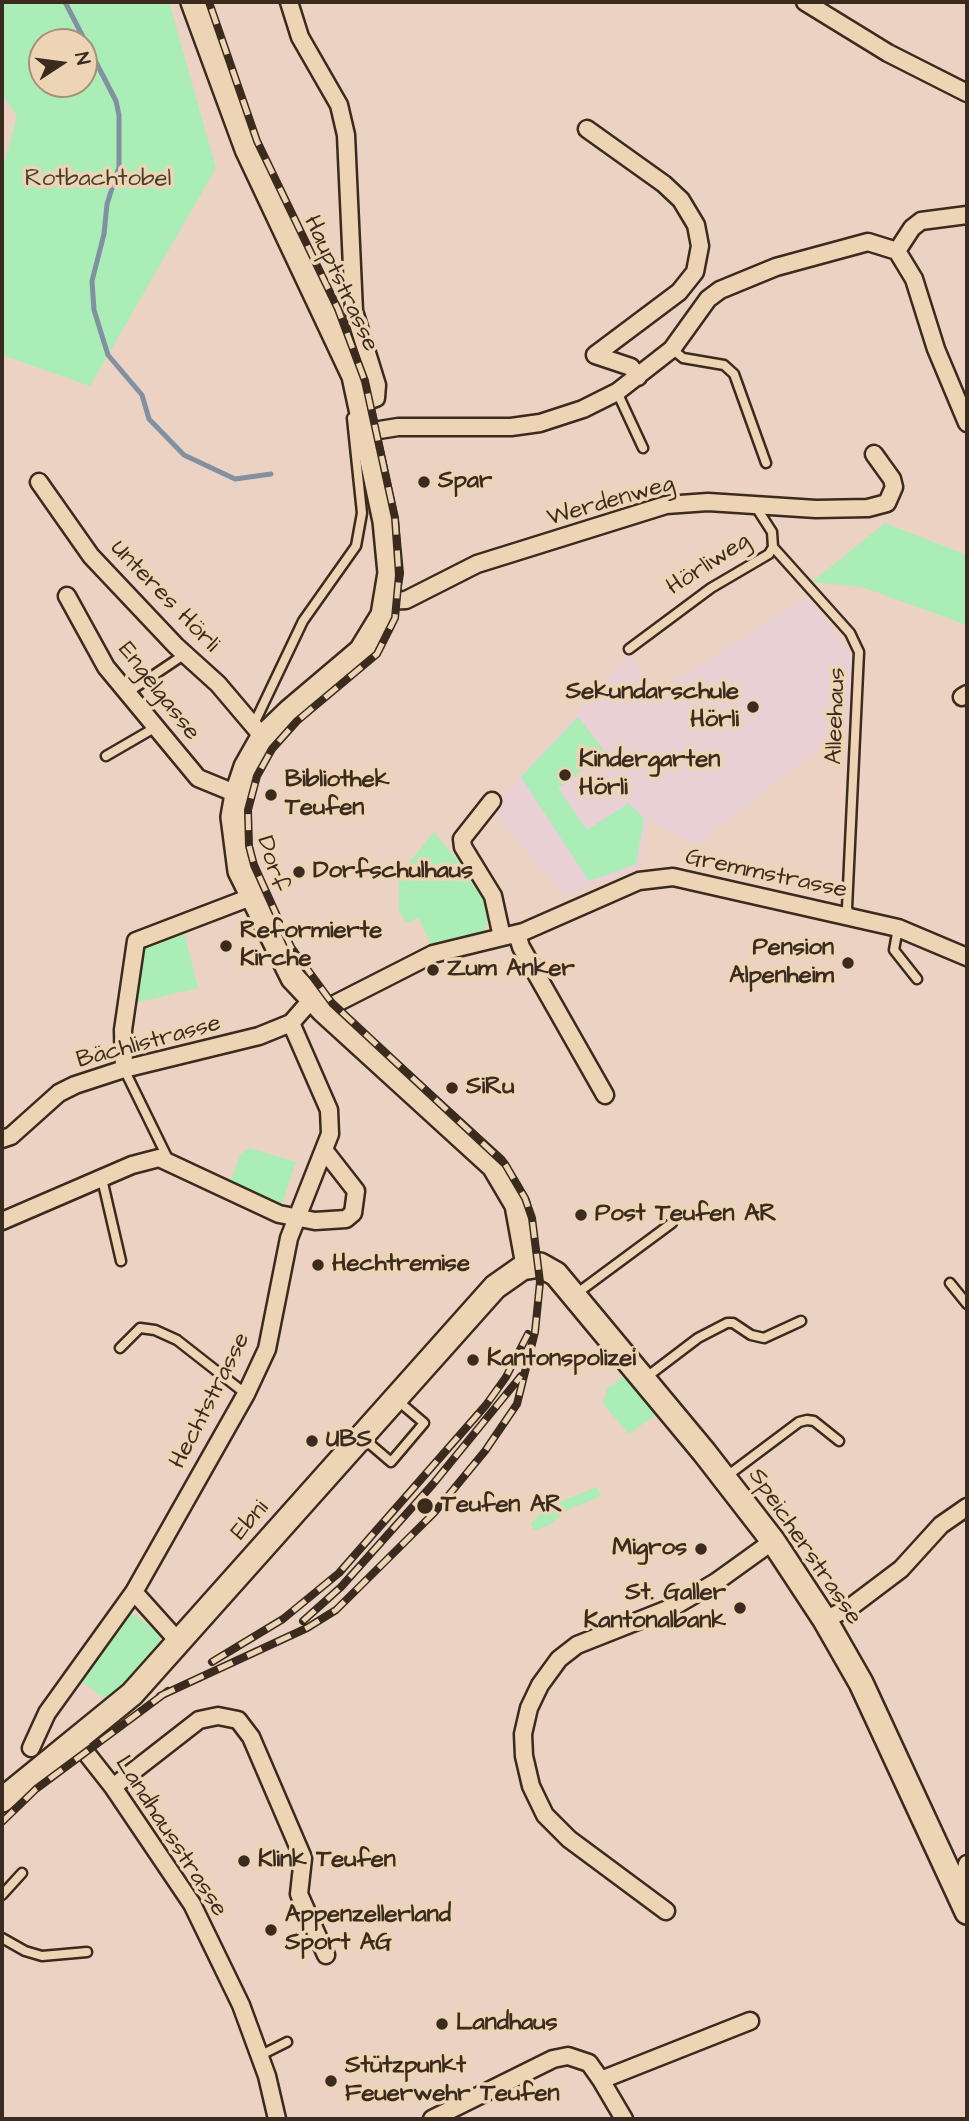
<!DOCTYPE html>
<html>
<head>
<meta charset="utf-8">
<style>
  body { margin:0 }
  #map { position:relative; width:969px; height:2121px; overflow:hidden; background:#ebd2c3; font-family:"Architects Daughter",sans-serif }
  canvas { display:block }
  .frame { position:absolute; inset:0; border:4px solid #3b2a1e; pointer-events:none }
  .north { position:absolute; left:28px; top:28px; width:70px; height:70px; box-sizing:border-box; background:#edd4b5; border:2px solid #a69079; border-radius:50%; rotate:77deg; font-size:19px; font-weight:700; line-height:28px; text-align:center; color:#3b2a1e }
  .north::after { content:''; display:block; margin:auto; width:24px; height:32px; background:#3b2a1e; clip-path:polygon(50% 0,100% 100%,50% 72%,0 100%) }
</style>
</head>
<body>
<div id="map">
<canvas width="969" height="2121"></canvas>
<div class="frame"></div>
<div class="north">N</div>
</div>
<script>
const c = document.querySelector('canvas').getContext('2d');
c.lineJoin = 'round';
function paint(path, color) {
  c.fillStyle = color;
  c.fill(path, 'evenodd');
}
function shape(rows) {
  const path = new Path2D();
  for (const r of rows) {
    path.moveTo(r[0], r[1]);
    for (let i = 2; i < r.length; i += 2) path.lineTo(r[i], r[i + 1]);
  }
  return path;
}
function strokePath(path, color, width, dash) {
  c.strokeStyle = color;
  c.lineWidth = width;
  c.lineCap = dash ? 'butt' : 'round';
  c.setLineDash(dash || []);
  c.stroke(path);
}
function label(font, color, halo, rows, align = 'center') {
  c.font = font + ' "Architects Daughter",sans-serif';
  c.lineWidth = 7;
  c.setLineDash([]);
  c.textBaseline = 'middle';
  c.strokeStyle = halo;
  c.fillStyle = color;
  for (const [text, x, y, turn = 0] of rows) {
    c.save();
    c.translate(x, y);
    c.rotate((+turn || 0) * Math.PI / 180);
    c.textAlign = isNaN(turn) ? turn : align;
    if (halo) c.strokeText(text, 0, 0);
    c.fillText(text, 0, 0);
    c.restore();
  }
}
const built = shape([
  [807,597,855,659,851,724,696,845,649,820,639,868,564,896,492,810,629,654,656,692]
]);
const green = shape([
  [2,2,169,2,216,168,90,386,2,355,2,171,17,116,2,94],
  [84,42,84,84,42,84,42,42],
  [885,523,967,555,967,625,862,587,812,582],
  [578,717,606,753,558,788,587,830,629,803,644,819,636,864,589,881,521,777],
  [434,832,488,896,490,916,484,933,432,947,419,918,406,923,399,909,399,875],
  [183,928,198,988,130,1004,140,944],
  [249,1148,296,1162,281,1206,230,1183,240,1155],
  [623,1377,634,1385,657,1414,629,1434,603,1404,607,1389],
  [597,1487,601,1496,567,1510,551,1524,534,1531,531,1523,547,1507],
  [127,1615,136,1615,160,1635,160,1648,110,1702,79,1680]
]);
const stream = shape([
  [65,2,116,101,119,115,119,167,107,204,104,234,92,281,94,310,108,355,142,395,149,419,184,455,235,479,271,474]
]);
const lane = shape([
  [672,349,683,358,724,365,734,374,766,463],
  [617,392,643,448],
  [773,547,850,633,859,652,847,908,850,917],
  [629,649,711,588,769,554,773,547,772,532,756,507],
  [127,693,185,654],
  [253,726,303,621,356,546,362,513,352,418],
  [106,756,156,727],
  [898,928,894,950,917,979],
  [124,1069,169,1161],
  [102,1179,121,1261],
  [950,1283,967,1304],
  [576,1294,672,1223],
  [120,1348,140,1328,155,1330,177,1340,246,1394],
  [644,1379,698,1338,727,1323,733,1323,751,1335,764,1338,801,1321],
  [363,1438,391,1462,424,1423,397,1400],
  [727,1476,799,1422,807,1420,814,1421,839,1441],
  [2,1895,22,1873],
  [2,1938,25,1951,42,1956,87,1952],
  [259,2056,287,2042]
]);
const street = shape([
  [289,2,300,37,339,105,346,135,354,311,377,385,376,398,361,403],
  [805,2,888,53,967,93],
  [587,129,664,184,681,200,696,225,700,246,695,272,679,292,595,355,631,367,638,377],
  [897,251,912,228,921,221,967,215],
  [367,432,398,427,511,427,540,423,583,409,617,392,672,349,708,299,720,290,776,267,868,242,897,251,914,279,936,349,967,423],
  [39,482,91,556,176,646,218,684,263,737],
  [67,596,106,667,198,778,237,794],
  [386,601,406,600,477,564,666,505,708,502,816,509,868,508,887,503,894,487,892,479,874,454],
  [962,697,967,694],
  [492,801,462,839,463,847,493,896,502,937],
  [517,934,521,947,605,1095],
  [323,1010,433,954,523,932,639,881,673,877,898,928,967,957],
  [124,1069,123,1030,136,941,251,897],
  [2,1139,11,1136,59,1093,75,1085,124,1069,259,1036,291,1023,312,999],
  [2,1221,132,1165,159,1158,279,1214,315,1221,346,1219,353,1213,356,1191,324,1150],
  [825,1620,852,1606,901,1569,941,1525,967,1507],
  [178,1641,134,1592,246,1394,267,1349,289,1238,330,1134,329,1110,291,1023],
  [76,1740,113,1787,192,1904,241,2005,267,2076,277,2119],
  [31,1748,47,1713,134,1592],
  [113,1787,199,1720,218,1716,238,1720,251,1737,303,1858,299,1894,326,1955],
  [954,1885,965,1873,967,1864],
  [666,1911,569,1839,545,1815,531,1786,524,1756,523,1734,529,1708,540,1685,559,1659,577,1645,673,1607,716,1582,773,1541],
  [601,2080,624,2119],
  [432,2119,553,2059,568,2056,589,2063,601,2080,750,2021]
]);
const secondary = shape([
  [193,2,247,149,354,376,385,521,390,573,383,615,361,651,289,712,263,737,246,767,237,794,233,817,240,871,293,978,323,1010,494,1166,517,1205,528,1265],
  [2,1800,132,1694,495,1287,522,1268,540,1265,556,1274,704,1452,773,1541,825,1620,861,1683,967,1912]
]);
const rail = shape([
  [303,1621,341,1587,433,1484,521,1376],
  [212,1662,283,1619,339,1573,486,1405,506,1377,528,1334],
  [160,1696,307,1628,336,1610,434,1513,485,1451,517,1404,535,1332,540,1282,532,1218,525,1198,505,1164,332,1003,291,947,254,865,249,846,248,810,257,776,272,749,297,721,377,654,395,618,399,575,395,518,365,381,338,309,257,141,209,2],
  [2,1822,36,1789,168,1691]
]);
const markers = [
  [424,482,7,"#3b2a1e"],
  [753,707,7,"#3b2a1e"],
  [565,775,7,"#3b2a1e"],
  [271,795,7,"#3b2a1e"],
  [299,872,7,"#3b2a1e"],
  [226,946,7,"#3b2a1e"],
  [848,963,7,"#3b2a1e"],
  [433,970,7,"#3b2a1e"],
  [452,1088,7,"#3b2a1e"],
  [581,1215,7,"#3b2a1e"],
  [318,1265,7,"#3b2a1e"],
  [473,1360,7,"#3b2a1e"],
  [312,1441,7,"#3b2a1e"],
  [425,1506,9,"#3b2a1e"],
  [701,1549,7,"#3b2a1e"],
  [740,1608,7,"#3b2a1e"],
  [244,1861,7,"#3b2a1e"],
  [271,1930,7,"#3b2a1e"],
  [442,2024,7,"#3b2a1e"],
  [331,2081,7,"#3b2a1e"]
];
const parkNames = [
  ["Rotbachtobel",98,180]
];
const streetNames = [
  ["Hauptstrasse",340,284,65],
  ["Werdenweg",611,502,-16],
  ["Hörliweg",709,565,-33],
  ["Unteres Hörli",164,597,46],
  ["Engelgasse",158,692,52],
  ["Alleehaus",837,716,-88],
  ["Dorf",271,864,73],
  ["Gremmstrasse",766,875,12],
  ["Bächlistrasse",149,1043,-15],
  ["Hechtstrasse",211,1401,-63],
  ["Ebni",251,1521,-49],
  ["Speicherstrasse",804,1547,56],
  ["Landhausstrasse",170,1837,57]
];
const poiNames = [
  ["Spar",438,482],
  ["Sekundarschule",739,693,"right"],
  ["Hörli",739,721,"right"],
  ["Kindergarten",579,761],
  ["Hörli",579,789],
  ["Bibliothek",285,781],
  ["Teufen",285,809],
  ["Dorfschulhaus",313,872],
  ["Reformierte",240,932],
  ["Kirche",240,960],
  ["Pension",834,949,"right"],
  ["Alpenheim",834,977,"right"],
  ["Zum Anker",447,970],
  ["SiRu",466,1088],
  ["Post Teufen AR",595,1215],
  ["Hechtremise",332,1265],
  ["Kantonspolizei",487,1360],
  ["UBS",326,1441],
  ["Teufen AR",441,1506],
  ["Migros",687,1549,"right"],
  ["St. Galler",726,1594,"right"],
  ["Kantonalbank",726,1622,"right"],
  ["Klink Teufen",258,1861],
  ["Appenzellerland",285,1916],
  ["Sport AG",285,1944],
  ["Landhaus",456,2024],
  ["Stützpunkt",345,2067],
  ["Feuerwehr Teufen",345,2095]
];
paint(built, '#e8d0d4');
paint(green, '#abedb7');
strokePath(stream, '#8191a1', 5);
strokePath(lane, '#3b2a1e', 13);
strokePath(street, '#3b2a1e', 21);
strokePath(secondary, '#3b2a1e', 28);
strokePath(lane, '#edd4b5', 8);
strokePath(street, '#edd4b5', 16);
strokePath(secondary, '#edd4b5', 23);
strokePath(rail, '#3b2a1e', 8);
strokePath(rail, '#edd4b5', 5, [16]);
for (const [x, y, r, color] of markers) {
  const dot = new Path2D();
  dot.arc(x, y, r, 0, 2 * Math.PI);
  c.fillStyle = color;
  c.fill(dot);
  strokePath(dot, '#edd4b5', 2.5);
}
label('24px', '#463e2d', '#edd4b5', parkNames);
label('24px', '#3b2a1e', '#edd4b5', streetNames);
label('bold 24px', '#3b2a1e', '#edd4b5', poiNames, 'left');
</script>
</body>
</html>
